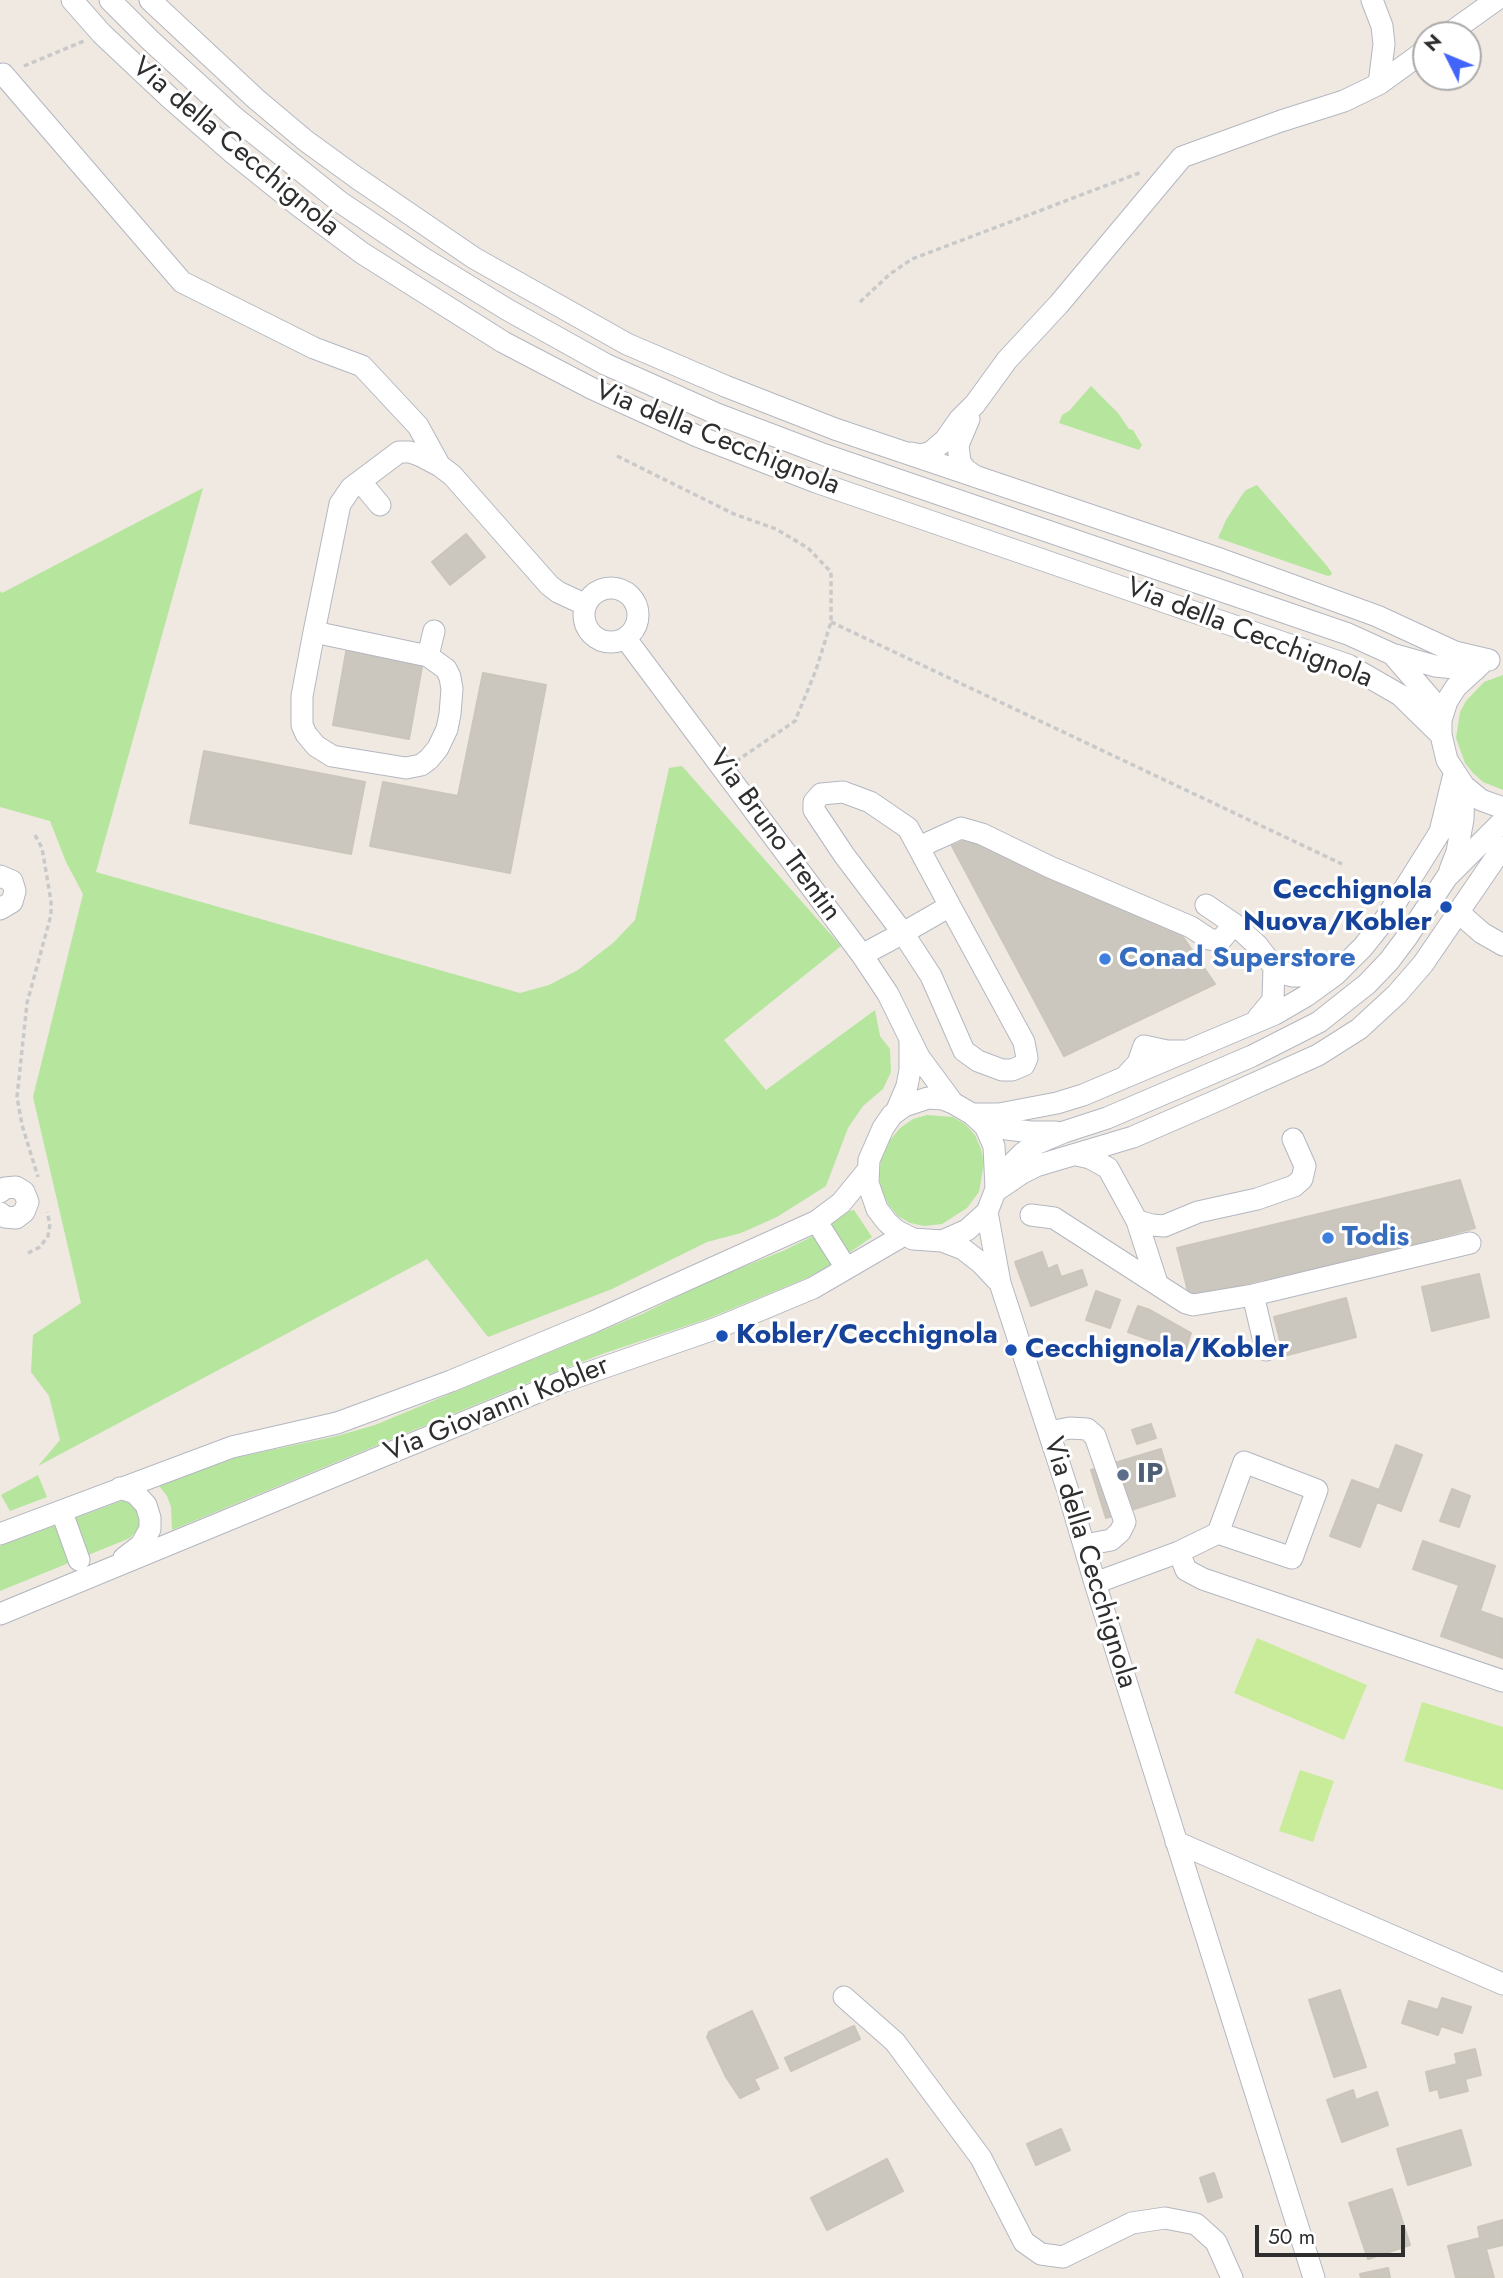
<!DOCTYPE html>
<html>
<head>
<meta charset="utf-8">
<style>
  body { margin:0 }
  #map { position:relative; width:1503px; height:2278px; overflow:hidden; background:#efe9e1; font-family:Jost,sans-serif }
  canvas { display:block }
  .north { position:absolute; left:1412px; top:21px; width:70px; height:70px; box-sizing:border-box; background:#fff; border:2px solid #ababab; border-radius:50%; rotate:313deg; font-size:19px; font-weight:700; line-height:28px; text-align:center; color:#2e2e2e }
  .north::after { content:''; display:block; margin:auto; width:24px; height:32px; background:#4264fb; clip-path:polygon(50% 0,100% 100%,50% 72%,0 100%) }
  .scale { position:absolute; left:1255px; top:2225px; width:150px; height:32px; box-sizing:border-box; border:4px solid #2e2e2e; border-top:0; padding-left:9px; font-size:21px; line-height:24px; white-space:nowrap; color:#2e2e2e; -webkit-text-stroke:5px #fff; paint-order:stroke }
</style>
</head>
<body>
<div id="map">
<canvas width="1503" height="2278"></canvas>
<div class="north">N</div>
<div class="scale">50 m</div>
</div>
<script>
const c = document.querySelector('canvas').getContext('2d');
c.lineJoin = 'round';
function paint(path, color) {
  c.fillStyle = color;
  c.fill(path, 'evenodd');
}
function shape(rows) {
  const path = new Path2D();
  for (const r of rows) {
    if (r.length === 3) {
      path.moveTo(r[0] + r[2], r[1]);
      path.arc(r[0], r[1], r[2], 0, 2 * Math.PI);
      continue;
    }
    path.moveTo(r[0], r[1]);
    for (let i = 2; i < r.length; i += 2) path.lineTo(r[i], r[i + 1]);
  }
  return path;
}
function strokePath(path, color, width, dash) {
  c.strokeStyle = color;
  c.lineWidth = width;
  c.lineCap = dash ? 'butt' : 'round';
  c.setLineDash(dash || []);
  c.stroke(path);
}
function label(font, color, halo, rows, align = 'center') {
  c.font = font + ' Jost,sans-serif';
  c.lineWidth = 6;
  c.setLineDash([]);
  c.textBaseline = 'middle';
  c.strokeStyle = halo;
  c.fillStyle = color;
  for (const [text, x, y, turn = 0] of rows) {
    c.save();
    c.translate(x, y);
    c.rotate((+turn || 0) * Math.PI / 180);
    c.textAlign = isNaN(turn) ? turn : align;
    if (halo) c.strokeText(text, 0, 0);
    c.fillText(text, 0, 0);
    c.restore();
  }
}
const green = shape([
  [1091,386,1118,413,1129,429,1133,430,1142,445,1139,450,1059,423,1062,415,1069,411],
  [1257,485,1327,566,1332,573,1331,575,1328,576,1218,538,1226,520,1242,495,1246,490],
  [203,488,96,872,520,993,549,985,578,970,613,943,635,920,669,768,682,766,841,946,724,1040,766,1090,875,1010,880,1036,890,1049,891,1072,883,1089,863,1106,848,1128,826,1186,777,1217,741,1233,707,1242,612,1289,488,1337,427,1259,38,1466,60,1440,49,1396,31,1372,33,1335,81,1303,33,1097,83,894,66,862,50,821,0,807,0,591,2,593],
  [1503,675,1503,790,1483,782,1473,773,1465,763,1456,738,1460,712,1466,701,1484,682],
  [927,1115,953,1117,965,1124,975,1135,981,1149,984,1163,979,1192,967,1208,942,1224,924,1226,910,1223,898,1216,888,1204,881,1189,879,1175,881,1160,890,1140,900,1128,913,1119],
  [854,1210,872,1237,846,1255,826,1228,849,1211],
  [819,1233,836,1262,807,1278,707,1319,605,1353,540,1378,172,1530,171,1507,167,1496,159,1486,234,1458,337,1436,375,1425,642,1314,711,1280,785,1250],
  [38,1475,47,1497,10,1511,1,1495],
  [124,1500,133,1503,140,1511,140,1527,130,1538,0,1591,0,1546]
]);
const pitch = shape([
  [1257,1638,1367,1685,1344,1740,1234,1693],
  [1422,1702,1503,1727,1503,1790,1404,1761],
  [1300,1770,1334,1781,1313,1842,1279,1831]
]);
const building = shape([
  [466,534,485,557,450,585,432,562,466,534],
  [347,647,423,661,409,739,333,725,347,647],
  [483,673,546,685,510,873,370,846,383,782,458,796,483,673],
  [204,751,365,782,351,854,190,823,204,751],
  [968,839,1181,934,1215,984,1064,1056,952,846,968,839],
  [1460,1180,1475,1228,1399,1248,1400,1255,1380,1260,1378,1253,1287,1275,1286,1282,1267,1288,1264,1279,1190,1299,1177,1248,1460,1180],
  [1042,1252,1048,1269,1057,1265,1061,1277,1082,1270,1087,1285,1031,1306,1015,1262,1042,1252],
  [1479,1274,1489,1317,1432,1331,1422,1287,1479,1274],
  [1096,1291,1120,1300,1110,1328,1086,1320,1096,1291],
  [1346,1298,1356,1337,1284,1356,1274,1317,1346,1298],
  [1138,1306,1150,1310,1191,1333,1185,1352,1128,1332,1138,1306],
  [1151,1424,1156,1438,1137,1444,1132,1430,1151,1424],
  [1396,1445,1422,1455,1401,1511,1377,1502,1360,1547,1330,1536,1352,1480,1379,1490,1396,1445],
  [1161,1449,1175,1496,1106,1518,1091,1470,1161,1449],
  [1452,1489,1470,1496,1459,1527,1440,1521,1452,1489],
  [1423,1541,1495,1566,1480,1611,1503,1619,1503,1658,1441,1636,1459,1585,1413,1569,1423,1541],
  [1340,1990,1366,2067,1334,2077,1309,2000,1340,1990],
  [1442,1998,1471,2007,1462,2033,1441,2026,1438,2035,1402,2023,1409,2001,1438,2010,1442,1998],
  [752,2011,778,2068,754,2079,759,2089,740,2098,726,2077,707,2037,709,2032,752,2011],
  [854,2026,860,2039,791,2071,785,2058,854,2026],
  [1475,2049,1481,2075,1465,2079,1468,2091,1440,2098,1438,2089,1430,2091,1426,2072,1457,2064,1455,2054,1475,2049],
  [1353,2090,1356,2100,1377,2092,1388,2125,1342,2142,1327,2100,1353,2090],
  [1061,2129,1070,2150,1036,2165,1027,2144,1061,2129],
  [1461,2130,1471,2165,1408,2185,1397,2149,1461,2130],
  [887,2159,903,2191,827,2230,811,2198,887,2159],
  [1214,2173,1222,2197,1208,2202,1200,2178,1214,2173],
  [1392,2189,1410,2245,1368,2259,1349,2203,1392,2189],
  [1503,2220,1503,2245,1486,2249,1494,2278,1456,2278,1448,2246,1480,2238,1478,2227,1503,2220],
  [1388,2268,1390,2278,1361,2278,1360,2274,1388,2268]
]);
const path = shape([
  [24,66,84,41],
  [860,302,890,274,912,259,1142,172],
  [617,456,734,514,776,529,808,548,831,572,831,622,816,670,795,721,738,760],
  [831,622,1342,864],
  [35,835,42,848,51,901,51,915,27,1003,17,1097,22,1125,38,1177],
  [28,1253,40,1247,48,1236,50,1224,47,1212]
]);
const minor = shape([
  [72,0,102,34,169,97,233,153,299,206,362,253,503,342,593,389,697,436,816,482,1348,665,1400,695,1441,735],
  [110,0,150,40,234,117,340,202,423,258,508,310,605,364,717,414,825,455,1348,634,1392,654,1435,666,1475,670],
  [150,0,256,99,306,141,357,178,474,258,627,344,725,386,835,429,1220,559,1377,616,1455,652,1489,660],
  [1372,0,1382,26,1384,44,1379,84],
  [1447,35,1496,0],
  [3,74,182,282,314,348,362,366,418,426,440,466],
  [969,419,958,445,960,462,966,470,975,476],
  [911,453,921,455,931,452,945,440,959,420,975,404,1007,360,1059,304,1182,157,1281,121,1344,101,1379,84,1426,50],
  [360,481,380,505],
  [611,615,27],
  [434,631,428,656,314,632,340,504,351,488,399,452,410,452,421,456,440,466,452,475,549,585,558,592,586,605],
  [314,632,302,696,302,725,306,734,316,746,332,756,406,768,421,765,429,759,438,748,447,729,450,714,452,689,450,677,446,669,428,656],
  [626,639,862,955,888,994,919,1057,953,1103],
  [1393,655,1431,699,1441,720],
  [1481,664,1456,687,1447,701,1441,720,1441,735,1447,760,1464,786,1481,800,1503,808],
  [843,792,870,802,908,828,950,906,903,933,844,855,814,810,814,802,821,794,843,792],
  [919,847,961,828,982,834,1050,867,1191,927,1209,939,1220,941,1234,924],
  [1450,870,1457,852,1463,819,1464,786],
  [0,876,12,881,15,891,12,902,0,909],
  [1206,905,1234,924,1257,945,1274,967,1285,974,1293,976,1320,976,1333,972],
  [1458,912,1482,933,1503,945],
  [862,955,903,933,931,976,964,1051,978,1061,1002,1070,1012,1070,1024,1065,1027,1058,1024,1042,950,906],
  [1258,1018,1273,1000,1274,967],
  [1125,1077,1138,1063,1144,1046,1167,1051,1183,1051],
  [928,1098,943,1099,953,1103,972,1114,985,1126,994,1146,996,1189,987,1212,967,1230,942,1241,913,1239,897,1231,887,1222,877,1209,868,1183,869,1160,883,1128,892,1115,904,1106,928,1098],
  [896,1112,907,1086,910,1070,910,1042],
  [972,1114,999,1114,1057,1103,1083,1095,1275,1014,1306,996,1335,975,1363,947,1386,918,1440,832,1454,774],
  [985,1126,1030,1132,1056,1132],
  [1077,1155,1090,1158,1108,1168,1137,1221,1152,1225,1164,1226,1198,1212,1257,1199,1294,1186,1302,1179,1305,1166,1293,1139],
  [997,1179,1023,1153,1038,1143,1064,1132,1107,1118,1252,1056,1319,1022,1367,984,1389,961,1407,937,1447,877,1503,821],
  [1000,1188,1022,1173,1036,1166,1133,1137,1218,1100,1318,1055,1359,1029,1397,994,1423,964,1503,847],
  [0,1192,5,1188,16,1187,24,1192,28,1202,24,1212,16,1218,5,1217,0,1213],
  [987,1212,1000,1283,1068,1491,1095,1583,1314,2278],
  [1031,1215,1054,1218,1186,1303,1193,1305,1253,1295,1470,1243],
  [1137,1221,1157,1283],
  [822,1230,841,1260],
  [942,1241,963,1249,981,1263,999,1282],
  [1253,1295,1266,1350],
  [1049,1432,1070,1428,1087,1429,1095,1436,1125,1522,1120,1532,1111,1540,1085,1545],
  [120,1488,135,1493,146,1505,150,1518,150,1529,141,1545,124,1558],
  [65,1521,79,1560],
  [0,1534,232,1447,337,1423,451,1381,593,1322,817,1221,841,1203,868,1170],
  [1179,1552,1218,1533,1244,1462,1317,1490,1292,1558,1218,1533],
  [1095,1583,1179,1552,1186,1570,1203,1579,1503,1681],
  [0,1614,562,1382,717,1328,813,1288,904,1235],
  [1176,1842,1503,1984],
  [844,1997,895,2042,981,2158,1024,2242,1041,2254,1063,2257,1132,2223,1165,2218,1196,2224,1216,2242,1232,2278]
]);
const markers = [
  [1446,907,7,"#1a4fb4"],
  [1105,959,7,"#3f7fe0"],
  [1328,1238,7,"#3f7fe0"],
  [722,1336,7,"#1a4fb4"],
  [1011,1350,7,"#1a4fb4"],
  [1123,1475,7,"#5c6f8a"]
];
const streetNames = [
  ["Via della Cecchignola",235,148,40],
  ["Via della Cecchignola",717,439,22],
  ["Via della Cecchignola",1249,634,21],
  ["Via Bruno Trentin",774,836,54],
  ["Via Giovanni Kobler",497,1410,-22],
  ["Via della Cecchignola",1089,1563,73]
];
const transitNames = [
  ["Cecchignola",1432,891,"right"],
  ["Nuova/Kobler",1432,923,"right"],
  ["Kobler/Cecchignola",736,1336],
  ["Cecchignola/Kobler",1025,1350]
];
const shopNames = [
  ["Conad Superstore",1119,959],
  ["Todis",1342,1238]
];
const serviceNames = [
  ["IP",1137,1475]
];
paint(green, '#b6e59e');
paint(pitch, '#c9ec9a');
paint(building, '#cbc7bf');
strokePath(building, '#cbc5ba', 2);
strokePath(minor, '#b4b7c1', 23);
strokePath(path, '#c9c9c9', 3.5, [5, 3.5]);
strokePath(minor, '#fff', 21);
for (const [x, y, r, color] of markers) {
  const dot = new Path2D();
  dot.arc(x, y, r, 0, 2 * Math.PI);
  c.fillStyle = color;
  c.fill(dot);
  strokePath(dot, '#fff', 2.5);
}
label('28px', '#2e2e2e', '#fff', streetNames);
label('bold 28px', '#164399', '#fff', transitNames, 'left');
label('bold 28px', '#366cbe', '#fff', shopNames, 'left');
label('bold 28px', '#4e5e75', '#fff', serviceNames, 'left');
</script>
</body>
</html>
